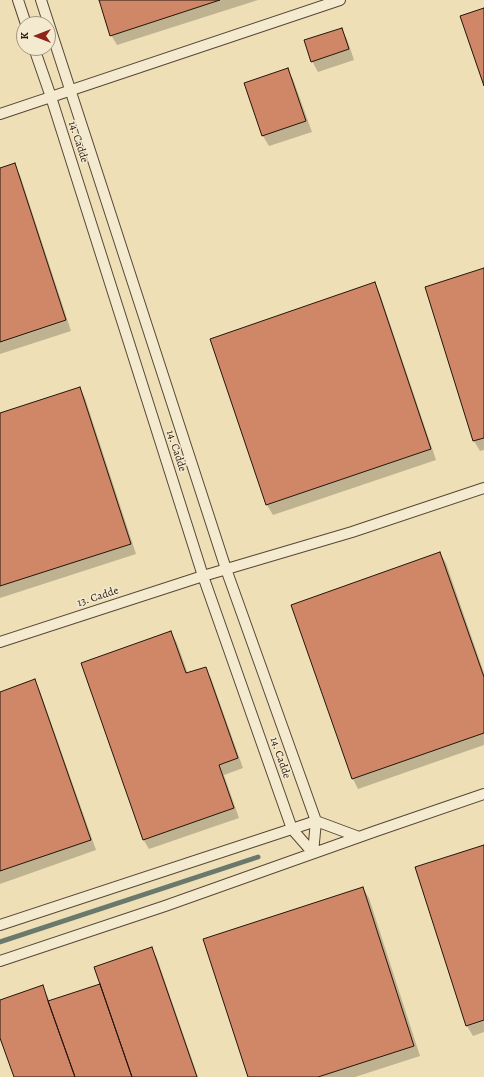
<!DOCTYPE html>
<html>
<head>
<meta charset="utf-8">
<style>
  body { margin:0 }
  #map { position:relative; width:484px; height:1077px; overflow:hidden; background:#eedfb6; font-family:Alegreya,serif }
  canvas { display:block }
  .north { position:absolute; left:16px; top:16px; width:40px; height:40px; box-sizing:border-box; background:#f4ead0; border:1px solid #a19581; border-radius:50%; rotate:270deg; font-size:11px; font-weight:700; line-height:16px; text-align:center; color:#25150b }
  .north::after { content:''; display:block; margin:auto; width:14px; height:18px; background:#8f2418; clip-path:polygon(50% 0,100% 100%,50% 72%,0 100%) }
</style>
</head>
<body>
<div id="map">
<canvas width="484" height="1077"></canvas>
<div class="north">K</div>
</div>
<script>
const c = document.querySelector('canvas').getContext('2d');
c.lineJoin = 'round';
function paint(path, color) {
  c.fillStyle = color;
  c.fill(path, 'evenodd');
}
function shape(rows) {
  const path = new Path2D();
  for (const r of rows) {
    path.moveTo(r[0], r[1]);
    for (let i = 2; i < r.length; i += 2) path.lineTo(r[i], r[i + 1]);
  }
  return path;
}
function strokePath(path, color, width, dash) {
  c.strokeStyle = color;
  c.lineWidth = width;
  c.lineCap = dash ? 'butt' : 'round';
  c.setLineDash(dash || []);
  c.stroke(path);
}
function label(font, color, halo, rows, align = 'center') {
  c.font = font + ' Alegreya,serif';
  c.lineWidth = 3;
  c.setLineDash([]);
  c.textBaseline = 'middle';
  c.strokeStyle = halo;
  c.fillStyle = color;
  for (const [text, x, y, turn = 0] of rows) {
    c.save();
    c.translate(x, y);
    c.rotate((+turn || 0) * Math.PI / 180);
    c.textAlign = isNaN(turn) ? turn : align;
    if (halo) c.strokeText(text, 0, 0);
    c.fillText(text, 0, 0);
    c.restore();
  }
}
const shadow = shape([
  [100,0,258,0,117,45,111,35],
  [341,29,347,39,354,60,318,72,312,61],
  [287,69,293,79,312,132,269,146,263,136,245,84],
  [14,165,20,175,71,331,0,354,0,169],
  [484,270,484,450,480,451,474,441,426,288],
  [374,284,380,294,436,460,273,515,267,505,211,339],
  [80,388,85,398,136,554,0,598,0,414],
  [440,553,446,563,484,673,484,745,358,789,353,779],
  [171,632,177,643,188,674,205,668,211,678,243,768,224,775,239,818,149,849,143,839],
  [34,681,40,691,96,850,0,884,0,693],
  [484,846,484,1032,473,1036,467,1026],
  [363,888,369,898,420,1056,355,1077,249,1077],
  [151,948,157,958,198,1077,15,1077,0,1035,0,1001,43,986,50,1002,101,984]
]);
const stream = shape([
  [0,942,258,857]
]);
const building = shape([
  [99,0,220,0,110,36,99,0],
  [484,8,484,86,460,16,484,8],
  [342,28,349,49,311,62,304,40,342,28],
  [288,68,306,121,262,136,244,83,288,68],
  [15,163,66,320,0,342,0,168,15,163],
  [484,268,484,438,473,441,425,287,484,268],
  [375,282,431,449,266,505,210,339,375,282],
  [80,387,131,544,0,586,0,413,80,387],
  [440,552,484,677,484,733,352,779,291,605,440,552],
  [171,631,186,673,206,667,238,758,219,765,234,808,143,840,81,663,171,631],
  [35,679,91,840,0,871,0,692,35,679],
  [484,845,484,1020,466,1026,415,867,484,845],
  [363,887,414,1046,318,1077,248,1077,203,939,363,887],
  [152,947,197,1077,132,1077,94,967,152,947],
  [100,984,132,1077,75,1077,48,1001,100,984],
  [43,985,48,1001,75,1077,14,1077,0,1038,0,1000,43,985]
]);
const service = shape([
  [18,0,26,24],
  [41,0,226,569,316,821,313,853],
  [34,48,51,97,203,576,292,829,313,853],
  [0,114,340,0],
  [0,642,203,576,352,532,484,488],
  [0,925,316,821,359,837],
  [0,961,165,906,376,831,484,794]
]);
const streetNames = [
  ["14. Cadde",78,142,72],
  ["14. Cadde",176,451,72],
  ["13. Cadde",98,597,-18],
  ["14. Cadde",280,758,71]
];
paint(shadow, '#0003');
strokePath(stream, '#6b796d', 5);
paint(building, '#cf8767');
strokePath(building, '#25150b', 1);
strokePath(service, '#574836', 12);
strokePath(service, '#f4ead0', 10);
label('11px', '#25150b', '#f4ead0', streetNames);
</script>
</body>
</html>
